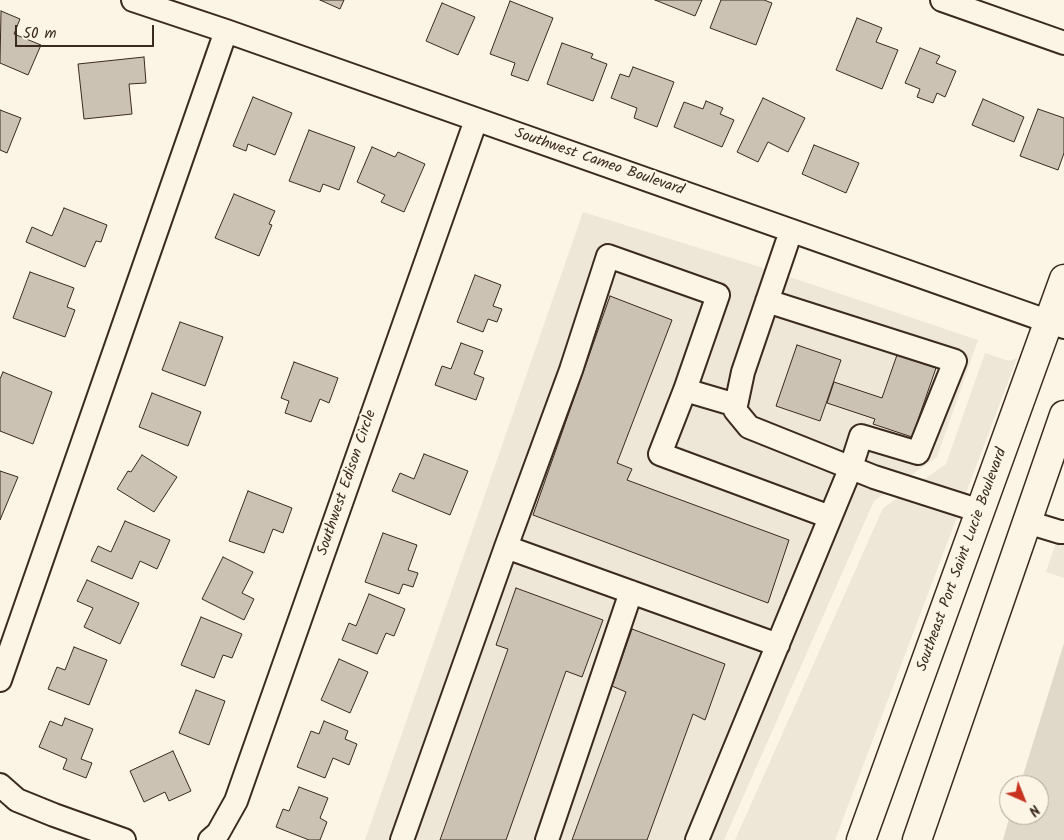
<!DOCTYPE html>
<html>
<head>
<meta charset="utf-8">
<style>
  body { margin:0 }
  #map { position:relative; width:1064px; height:840px; overflow:hidden; background:#fcf5e5; font-family:Kalam,sans-serif }
  canvas { display:block }
  .north { position:absolute; left:999px; top:775px; width:50px; height:50px; box-sizing:border-box; background:#fcf5e5; border:1px solid #afa495; border-radius:50%; rotate:136deg; font-size:14px; font-weight:700; line-height:20px; text-align:center; color:#3b2a1e }
  .north::after { content:''; display:block; margin:auto; width:18px; height:22px; background:#c8321e; clip-path:polygon(50% 0,100% 100%,50% 72%,0 100%) }
  .scale { position:absolute; left:15px; top:25px; width:139px; height:22px; box-sizing:border-box; border:2px solid #3b2a1e; border-top:0; padding-left:6px; font-size:15px; line-height:18px; white-space:nowrap; color:#3b2a1e; -webkit-text-stroke:4px #fcf5e5; paint-order:stroke }
</style>
</head>
<body>
<div id="map">
<canvas width="1064" height="840"></canvas>
<div class="north">N</div>
<div class="scale">50 m</div>
</div>
<script>
const c = document.querySelector('canvas').getContext('2d');
c.lineJoin = 'round';
function paint(path, color) {
  c.fillStyle = color;
  c.fill(path, 'evenodd');
}
function shape(rows) {
  const path = new Path2D();
  for (const r of rows) {
    path.moveTo(r[0], r[1]);
    for (let i = 2; i < r.length; i += 2) path.lineTo(r[i], r[i + 1]);
  }
  return path;
}
function strokePath(path, color, width, dash) {
  c.strokeStyle = color;
  c.lineWidth = width;
  c.lineCap = dash ? 'butt' : 'round';
  c.setLineDash(dash || []);
  c.stroke(path);
}
function label(font, color, halo, rows, align = 'center') {
  c.font = font + ' Kalam,sans-serif';
  c.lineWidth = 4;
  c.setLineDash([]);
  c.textBaseline = 'middle';
  c.strokeStyle = halo;
  c.fillStyle = color;
  for (const [text, x, y, turn = 0] of rows) {
    c.save();
    c.translate(x, y);
    c.rotate((+turn || 0) * Math.PI / 180);
    c.textAlign = isNaN(turn) ? turn : align;
    if (halo) c.strokeText(text, 0, 0);
    c.fillText(text, 0, 0);
    c.restore();
  }
}
const built = shape([
  [583,212,757,266,978,340,937,457,874,501,724,840,365,840],
  [985,353,1009,361,1017,358,835,840,735,840,883,508,946,464],
  [1064,519,1064,578,1046,572]
]);
const green = shape([
  [1064,643,1064,840,1003,840,1010,815,1039,815,1039,785,1020,785]
]);
const building = shape([
  [320,0,344,0,340,9,320,0],
  [655,0,702,0,695,16,655,0],
  [721,0,764,0,772,3,756,45,710,28,721,0],
  [510,1,553,18,528,81,511,75,515,63,490,54,510,1],
  [442,3,475,17,458,55,426,41,442,3],
  [1,11,20,19,14,34,41,45,28,75,0,63,1,11],
  [857,18,882,28,876,42,898,50,882,89,836,70,857,18],
  [562,43,593,54,591,58,607,64,593,101,547,84,562,43],
  [920,48,940,56,936,63,956,71,945,97,937,93,933,103,917,97,920,89,905,83,920,48],
  [144,57,146,83,129,84,132,114,84,119,78,64,144,57],
  [633,67,674,82,657,127,634,118,637,108,611,98,620,74,629,77,633,67],
  [253,97,292,113,275,155,248,144,246,151,233,146,253,97],
  [763,98,805,118,788,152,768,142,758,162,737,152,763,98],
  [983,99,1024,117,1014,142,972,125,983,99],
  [706,101,723,108,720,114,734,120,722,147,674,127,684,102,703,109,706,101],
  [1038,109,1064,118,1064,153,1058,170,1020,156,1038,109],
  [0,110,21,118,7,153,0,150,0,110],
  [309,130,355,147,339,190,323,184,320,192,289,181,309,130],
  [814,145,859,163,846,193,802,174,814,145],
  [372,147,395,157,398,152,425,164,404,212,381,202,385,195,357,182,372,147],
  [234,194,275,211,269,224,272,225,259,256,215,238,234,194],
  [64,208,107,225,101,242,96,241,85,267,26,242,32,227,52,236,64,208],
  [30,272,74,288,67,307,75,310,65,337,13,318,30,272],
  [475,275,501,285,493,306,502,309,497,322,488,319,483,332,457,322,475,275],
  [610,296,672,320,617,463,632,469,627,480,789,540,768,603,533,515,610,296],
  [180,322,223,337,205,386,162,370,180,322],
  [461,343,483,351,474,374,484,378,476,400,435,385,442,366,451,369,461,343],
  [797,345,841,360,820,421,776,406,797,345],
  [897,355,936,368,912,437,873,424,875,419,827,403,834,382,882,398,897,355],
  [294,362,338,378,329,403,320,399,311,422,285,413,289,401,281,398,294,362],
  [3,372,52,392,33,444,0,431,0,379,3,372],
  [152,393,201,412,188,446,139,427,152,393],
  [424,454,468,471,450,515,392,491,400,473,414,479,424,454],
  [142,455,177,477,154,512,117,489,128,471,131,472,142,455],
  [0,471,18,477,0,520,0,471],
  [248,491,292,508,283,533,273,529,264,553,229,541,248,491],
  [125,521,170,540,157,569,140,561,132,579,91,561,98,546,111,552,125,521],
  [383,533,417,545,408,570,418,573,413,587,403,584,399,594,365,582,383,533],
  [223,557,253,572,242,593,254,599,244,620,202,599,223,557],
  [87,580,139,603,120,644,84,627,93,608,77,601,87,580],
  [516,588,603,620,582,677,566,671,506,840,440,840,508,649,496,645,516,588],
  [369,594,405,609,394,636,386,633,377,654,342,640,349,623,356,626,369,594],
  [201,617,242,634,232,658,223,655,214,678,181,665,201,617],
  [632,629,725,664,705,720,693,714,647,840,572,840,626,692,612,686,632,629],
  [74,647,107,660,89,705,48,689,57,667,65,670,74,647],
  [339,659,368,672,350,713,321,700,339,659],
  [196,690,225,701,209,745,179,733,196,690],
  [65,718,93,729,81,759,92,763,86,778,63,769,67,759,39,747,50,721,62,726,65,718],
  [324,721,348,731,345,739,357,744,349,765,333,758,325,778,297,767,311,731,319,734,324,721],
  [173,751,191,791,169,801,165,792,144,802,130,771,173,751],
  [299,787,328,798,320,818,327,822,320,840,309,840,276,827,283,809,289,811,299,787]
]);
const minor = shape([
  [133,0,226,31,1064,327],
  [942,0,1064,43],
  [791,231,743,372,735,410,749,427,874,477,980,511],
  [685,390,736,405],
  [1027,522,1060,532,1064,532],
  [506,547,778,645],
  [0,680,226,31],
  [0,785,17,800,54,815,124,840],
  [210,840,218,833,236,801,476,120],
  [402,840,506,547,571,370,608,256,718,295,685,390,660,454,830,517],
  [547,840,631,592],
  [697,840,851,467,861,436,918,453,955,361,767,301]
]);
const major = shape([
  [861,840,1064,279],
  [917,840,1064,415]
]);
const streetNames = [
  ["Southwest Cameo Boulevard",599,163,19],
  ["Southwest Edison Circle",348,483,-71],
  ["Southeast Port Saint Lucie Boulevard",963,560,-70]
];
paint(built, '#eee6d6');
paint(green, '#e0d8c8');
paint(building, '#ccc2b3');
strokePath(building, '#3b2a1e', 1);
strokePath(minor, '#3b2a1e', 26);
strokePath(major, '#3b2a1e', 31);
strokePath(minor, '#fcf5e5', 22);
strokePath(major, '#fcf5e5', 28);
label('15px', '#3b2a1e', '#fcf5e5', streetNames);
</script>
</body>
</html>
